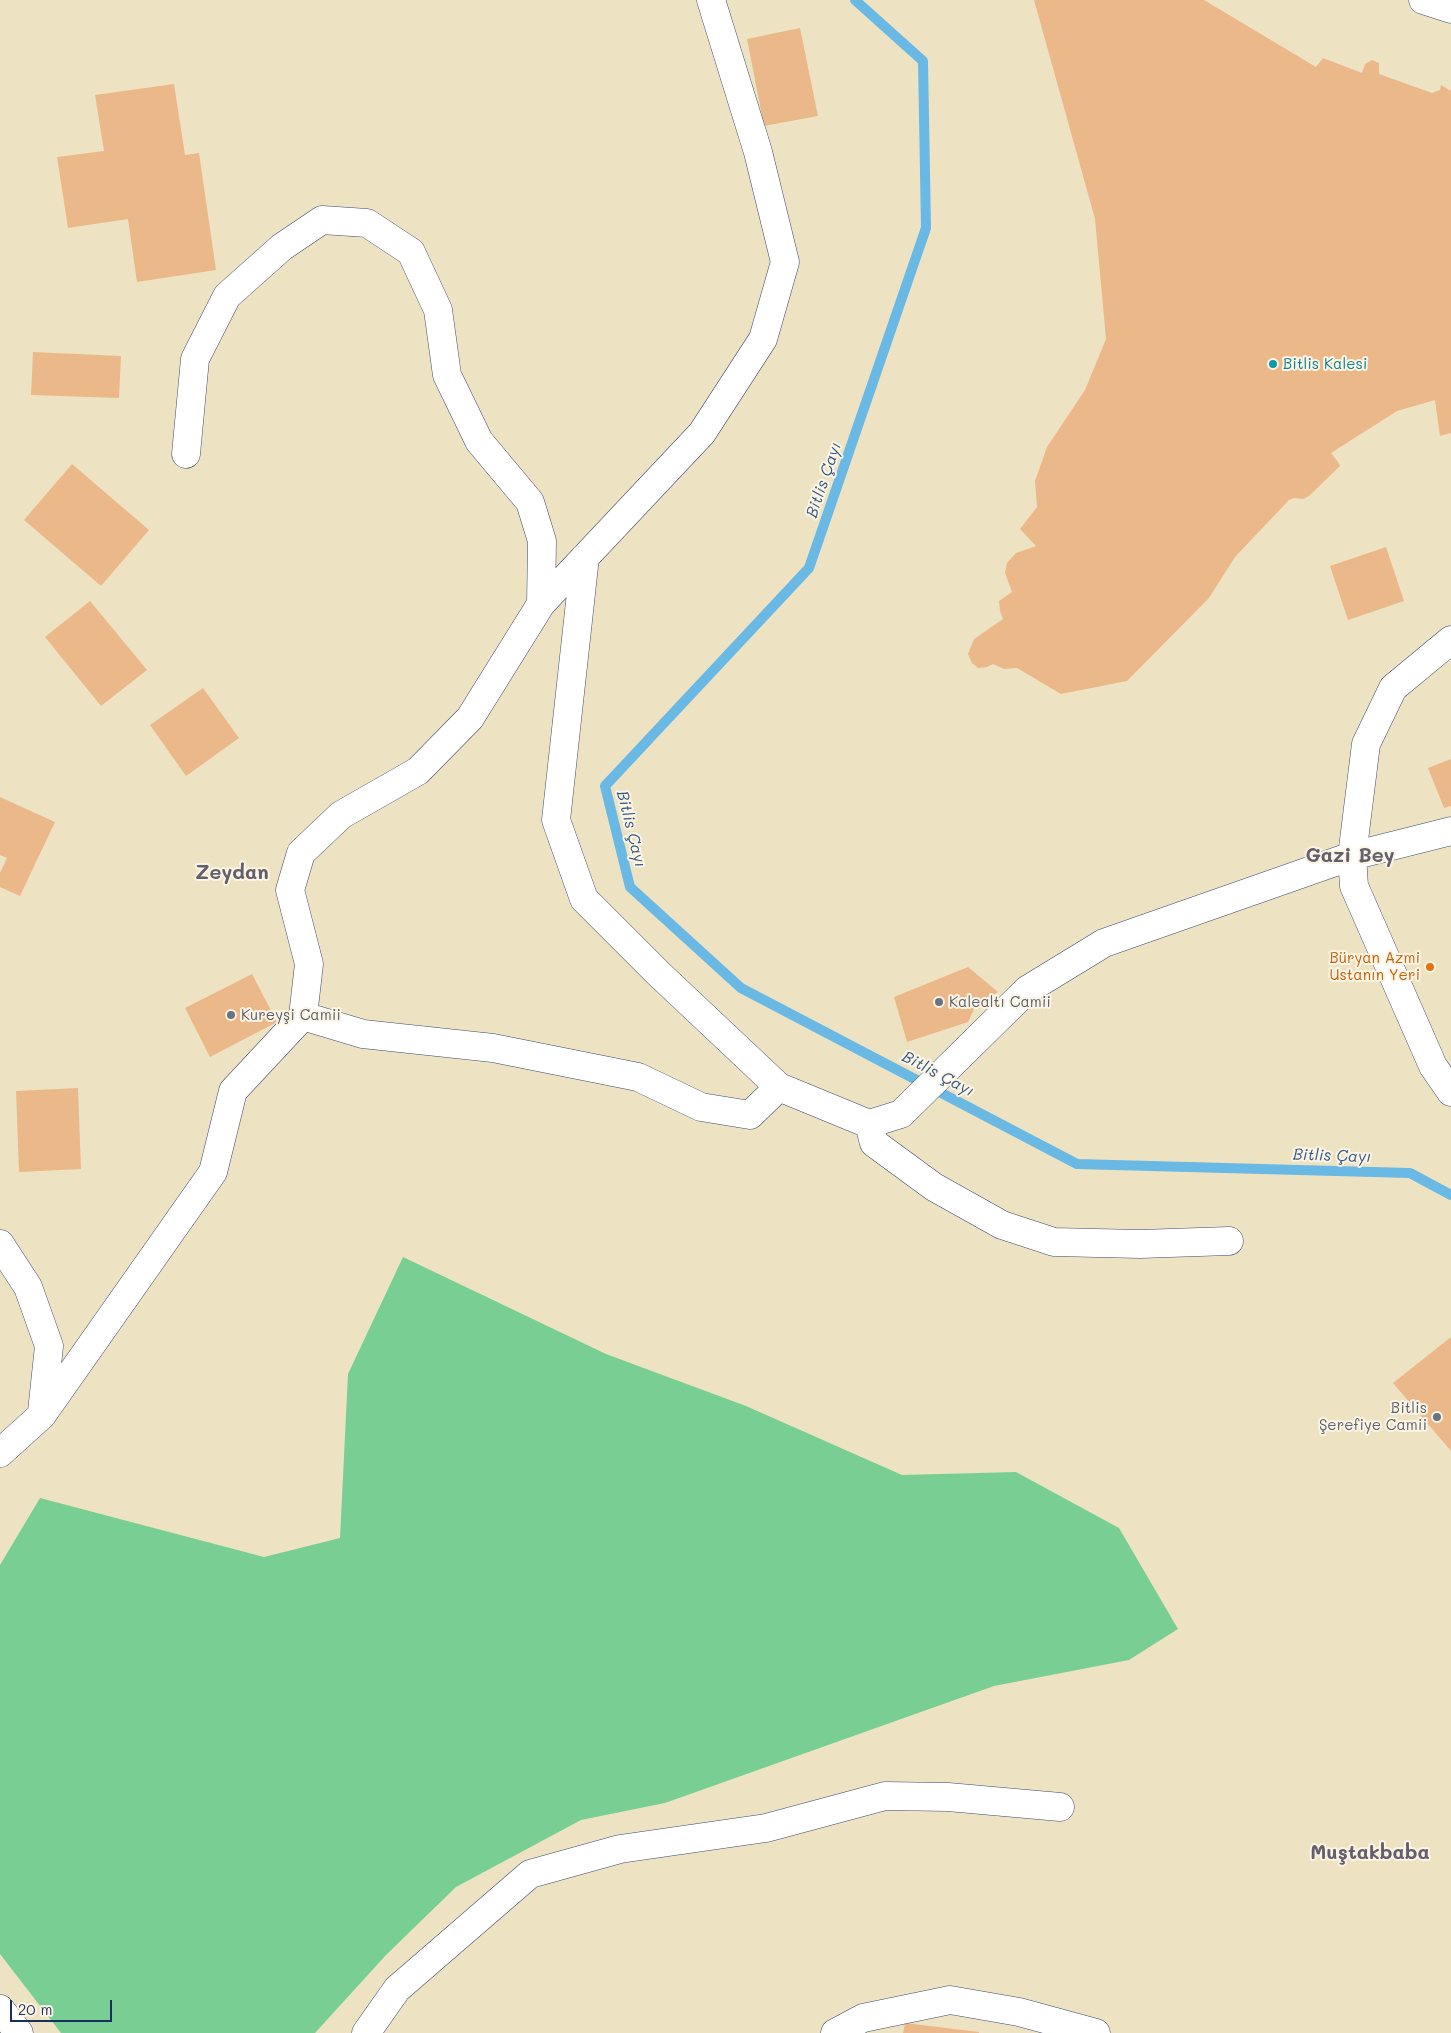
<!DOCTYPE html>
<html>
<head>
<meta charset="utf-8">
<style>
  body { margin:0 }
  #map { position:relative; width:1451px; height:2033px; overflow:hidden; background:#ede3c3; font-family:Mali,sans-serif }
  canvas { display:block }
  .scale { position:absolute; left:10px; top:2000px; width:102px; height:22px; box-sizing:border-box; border:2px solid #1b2f5e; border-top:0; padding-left:6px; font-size:15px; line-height:18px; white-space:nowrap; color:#1b2f5e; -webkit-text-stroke:4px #fcf5e5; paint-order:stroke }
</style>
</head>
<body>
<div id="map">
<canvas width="1451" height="2033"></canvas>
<div class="scale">20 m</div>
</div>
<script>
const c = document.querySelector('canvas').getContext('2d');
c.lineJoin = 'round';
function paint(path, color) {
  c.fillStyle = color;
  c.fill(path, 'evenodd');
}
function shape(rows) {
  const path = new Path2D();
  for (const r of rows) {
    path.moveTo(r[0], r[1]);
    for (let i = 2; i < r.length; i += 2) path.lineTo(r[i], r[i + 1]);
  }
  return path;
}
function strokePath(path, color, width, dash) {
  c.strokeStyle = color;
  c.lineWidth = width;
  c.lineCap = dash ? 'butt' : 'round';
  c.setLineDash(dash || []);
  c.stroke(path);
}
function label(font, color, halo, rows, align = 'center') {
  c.font = font + ' Mali,sans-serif';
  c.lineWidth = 4;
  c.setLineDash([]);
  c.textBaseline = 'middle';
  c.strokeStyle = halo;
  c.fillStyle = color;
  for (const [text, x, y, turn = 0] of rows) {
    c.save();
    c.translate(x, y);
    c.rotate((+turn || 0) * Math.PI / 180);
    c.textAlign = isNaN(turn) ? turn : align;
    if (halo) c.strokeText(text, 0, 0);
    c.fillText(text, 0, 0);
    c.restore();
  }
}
const green = shape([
  [403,1257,606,1354,746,1406,902,1475,1016,1472,1119,1528,1178,1629,1129,1660,994,1686,665,1803,581,1820,456,1887,386,1955,315,2033,61,2033,0,1954,0,1565,40,1498,264,1557,340,1538,348,1374]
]);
const stream = shape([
  [855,0,923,61,926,228,809,568,605,786,630,887,741,988,1077,1164,1410,1173,1451,1195]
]);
const building = shape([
  [1034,0,1204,0,1316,67,1323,58,1362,73,1365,64,1372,60,1379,63,1379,74,1432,93,1440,90,1441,85,1451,91,1451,433,1440,436,1435,400,1397,411,1331,453,1338,462,1340,466,1309,496,1303,499,1294,498,1289,500,1235,557,1209,598,1127,681,1061,694,1017,668,1004,669,993,664,987,667,978,668,972,663,968,654,974,639,1003,619,1000,611,999,601,1012,592,1005,573,1007,563,1016,553,1036,546,1020,529,1037,507,1035,481,1047,447,1085,390,1106,339,1095,219],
  [800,28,818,116,764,126,747,39],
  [174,84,185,155,199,153,216,270,137,282,128,219,68,228,57,157,104,151,95,95],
  [33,352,121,356,119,398,31,395],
  [72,464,149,530,101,586,24,520],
  [1386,547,1404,601,1348,620,1330,566],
  [90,601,147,670,101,706,45,637],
  [203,688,239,738,186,776,150,725],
  [1451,759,1451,806,1444,808,1428,768],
  [0,797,55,822,20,896,0,887,0,873,7,858,0,855],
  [968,967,998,992,975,1007,968,1022,907,1042,894,997],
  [252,974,277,1022,210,1057,185,1008],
  [78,1088,81,1169,19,1172,16,1091],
  [1451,1337,1451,1451,1393,1383],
  [905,2023,979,2032,979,2033,903,2033]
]);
const minor = shape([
  [1423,0,1451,9],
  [186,454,195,359,227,296,282,247,322,220,367,223,411,252,438,310,447,375,479,441,530,502,542,541,541,604],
  [585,557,556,820,584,899,659,974,779,1087,869,1124,901,1114,1027,990,1104,943,1352,856,1451,831],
  [1451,640,1393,688,1366,744,1352,856,1354,886,1433,1066,1451,1092],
  [303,1016,363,1034,493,1048,638,1077,701,1107,750,1115,779,1087],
  [869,1124,874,1143,934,1187,1002,1225,1054,1242,1140,1244,1229,1241],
  [0,1244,28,1287,49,1346,42,1412],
  [0,1453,42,1415,213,1172,233,1091,303,1016,309,964,290,890,301,853,341,815,418,771,470,718,541,604,702,433,763,339,785,262,758,152,711,0],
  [0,2009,19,2033],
  [366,2033,397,1989,530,1874,620,1849,766,1828,885,1796,948,1797,1060,1807],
  [835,2033,863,2018,950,2000,1019,2012,1096,2033]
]);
const markers = [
  [1273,364,5,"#0f9aa8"],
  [1430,967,5,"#e8710a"],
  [939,1002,5,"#6b7280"],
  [231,1015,5,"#6b7280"],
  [1437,1417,5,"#6b7280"]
];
const cultureNames = [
  ["Bitlis Kalesi",1283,364]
];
const foodNames = [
  ["Büryan Azmi",1420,958],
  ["Ustanın Yeri",1420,975]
];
const worshipNames = [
  ["Kalealtı Camii",949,1002],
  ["Kureyşi Camii",241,1015],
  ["Bitlis",1427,1408,"right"],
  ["Şerefiye Camii",1427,1425,"right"]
];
const waterNames = [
  ["Bitlis Çayı",824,480,-71],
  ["Bitlis Çayı",631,829,76],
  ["Bitlis Çayı",938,1074,28],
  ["Bitlis Çayı",1332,1156,2]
];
const districtNames = [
  ["Gazi Bey",1350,856],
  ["Zeydan",232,873],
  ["Muştakbaba",1370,1853]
];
paint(green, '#79cf93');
strokePath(stream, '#6ab8e4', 10);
paint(building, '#ebb88a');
strokePath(minor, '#3a4a6d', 29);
strokePath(minor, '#fff', 28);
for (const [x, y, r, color] of markers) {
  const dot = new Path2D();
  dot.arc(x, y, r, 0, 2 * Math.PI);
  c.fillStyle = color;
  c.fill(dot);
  strokePath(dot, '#fcf5e5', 2);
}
label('15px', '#0d838f', '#fcf5e5', cultureNames, 'left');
label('15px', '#c56008', '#fcf5e5', foodNames, 'right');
label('15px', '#5b616d', '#fcf5e5', worshipNames, 'left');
label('italic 16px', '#335886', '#fcf5e5', waterNames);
label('bold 20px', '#645f6d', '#fcf5e5', districtNames);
</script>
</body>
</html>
